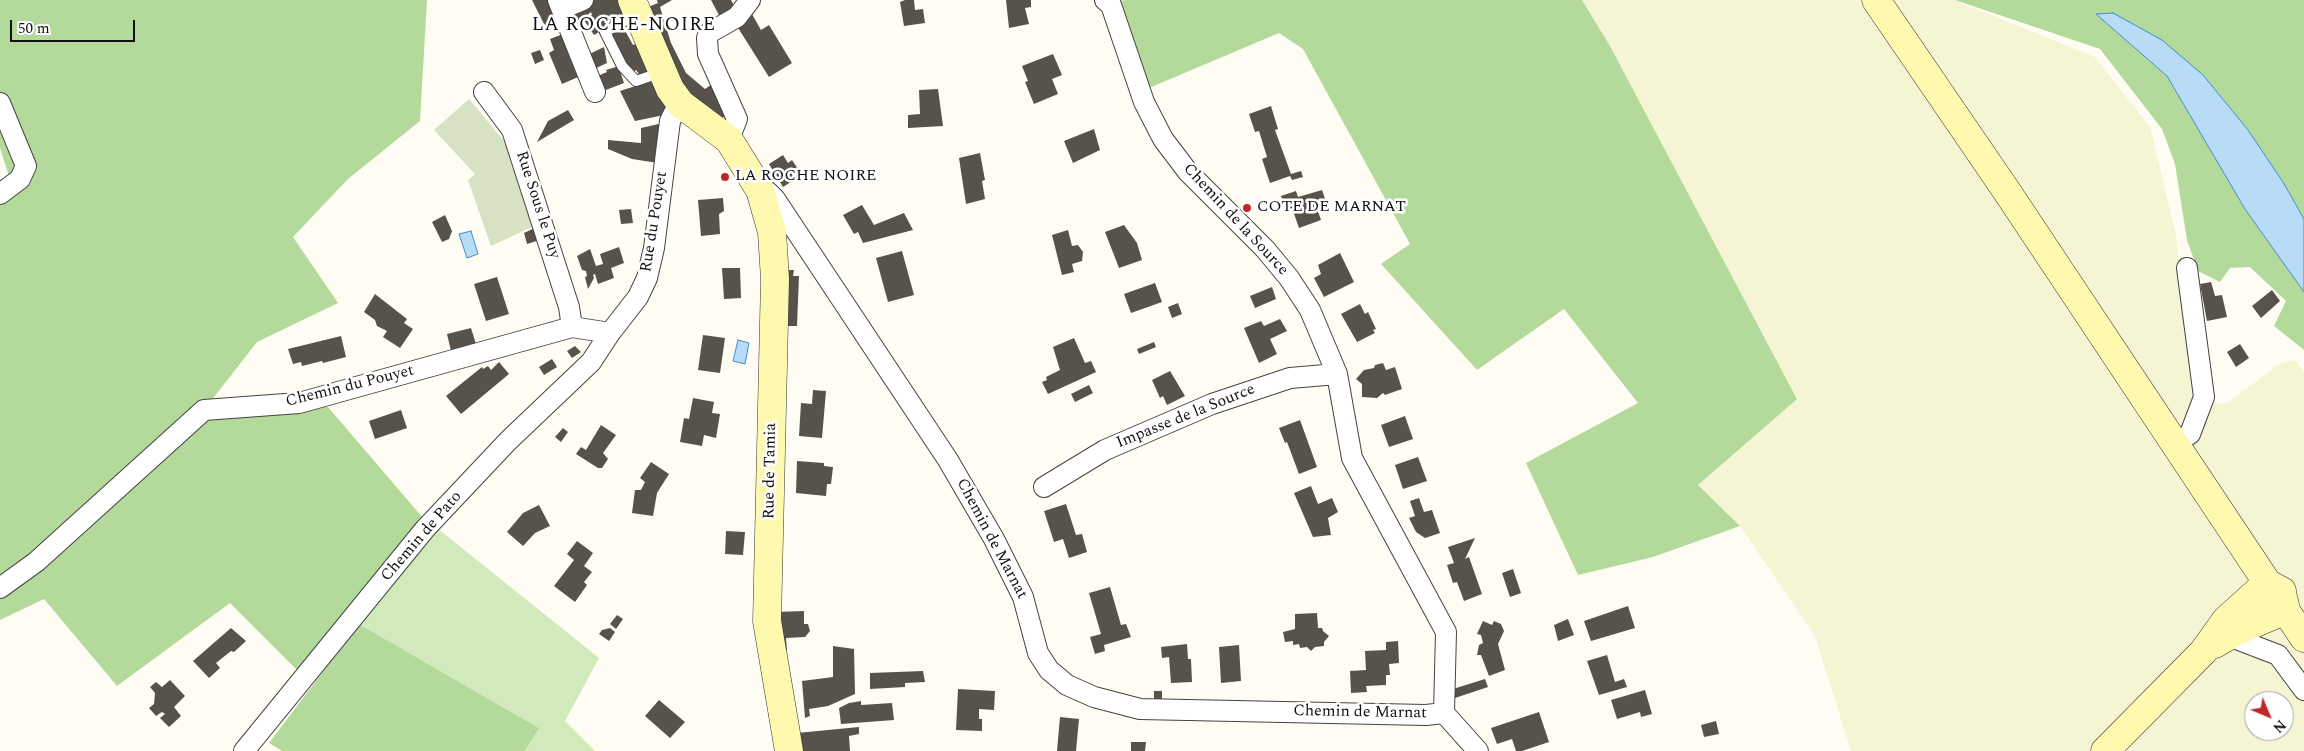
<!DOCTYPE html>
<html>
<head>
<meta charset="utf-8">
<style>
  body { margin:0 }
  #map { position:relative; width:2304px; height:751px; overflow:hidden; background:#fffdf3; font-family:Spectral,serif }
  canvas { display:block }
  .north { position:absolute; left:2244px; top:691px; width:50px; height:50px; box-sizing:border-box; background:#fff; border:1px solid #9f9f9f; border-radius:50%; rotate:135deg; font-size:14px; font-weight:700; line-height:20px; text-align:center; color:#101010 }
  .north::after { content:''; display:block; margin:auto; width:18px; height:22px; background:#bf2828; clip-path:polygon(50% 0,100% 100%,50% 72%,0 100%) }
  .scale { position:absolute; left:10px; top:20px; width:125px; height:22px; box-sizing:border-box; border:2px solid #101010; border-top:0; padding-left:6px; font-size:15px; line-height:18px; white-space:nowrap; color:#101010; -webkit-text-stroke:4px #fff; paint-order:stroke }
</style>
</head>
<body>
<div id="map">
<canvas width="2304" height="751"></canvas>
<div class="north">N</div>
<div class="scale">50 m</div>
</div>
<script>
const c = document.querySelector('canvas').getContext('2d');
c.lineJoin = 'round';
function paint(path, color) {
  c.fillStyle = color;
  c.fill(path, 'evenodd');
}
function shape(rows) {
  const path = new Path2D();
  for (const r of rows) {
    path.moveTo(r[0], r[1]);
    for (let i = 2; i < r.length; i += 2) path.lineTo(r[i], r[i + 1]);
  }
  return path;
}
function strokePath(path, color, width, dash) {
  c.strokeStyle = color;
  c.lineWidth = width;
  c.lineCap = dash ? 'butt' : 'round';
  c.setLineDash(dash || []);
  c.stroke(path);
}
function label(font, color, halo, rows, align = 'center') {
  c.font = font + ' Spectral,serif';
  c.lineWidth = 5;
  c.setLineDash([]);
  c.textBaseline = 'middle';
  c.strokeStyle = halo;
  c.fillStyle = color;
  for (const [text, x, y, turn = 0] of rows) {
    c.save();
    c.translate(x, y);
    c.rotate((+turn || 0) * Math.PI / 180);
    c.textAlign = isNaN(turn) ? turn : align;
    if (halo) c.strokeText(text, 0, 0);
    c.fillText(text, 0, 0);
    c.restore();
  }
}
const farmland = shape([
  [1582,0,1954,0,2095,57,2150,127,2176,235,2194,400,2226,404,2281,363,2295,360,2304,372,2304,751,1851,751,1815,636,1740,526,1698,485,1797,398,1610,46],
  [2254,701,2284,701,2284,731,2254,731]
]);
const green = shape([
  [437,528,599,658,565,721,595,751,525,751,539,728,359,624]
]);
const forest = shape([
  [0,0,427,0,420,121,348,179,293,237,338,303,257,342,204,410,328,407,423,518,298,671,230,603,117,686,44,599,0,620,0,204,15,195,0,148],
  [1127,0,1582,0,1610,46,1797,399,1698,485,1740,526,1653,557,1578,575,1526,463,1638,403,1564,309,1477,370,1381,264,1410,244,1303,49,1279,33,1149,88,1118,1],
  [1955,0,2304,0,2304,219,2283,182,2248,130,2203,75,2096,14,2167,76,2245,209,2304,292,2304,350,2274,326,2286,301,2250,267,2230,268,2220,282,2198,271,2187,240,2175,164,2162,129,2100,49],
  [359,624,539,728,525,751,282,751,269,743]
]);
const cemetery = shape([
  [469,99,510,148,538,224,491,246,468,180,475,174,434,130]
]);
const water = shape([
  [2113,13,2162,40,2203,75,2248,130,2283,182,2304,219,2304,292,2245,209,2167,76,2096,14,2113,13],
  [471,231,478,254,467,258,459,234,471,231],
  [738,340,749,343,745,364,733,361,738,340]
]);
const building = shape([
  [532,0,553,0,561,19,545,26],
  [592,0,628,0,632,10,623,16,624,18,594,35,584,20,592,15,591,12,578,23,568,15],
  [657,0,672,0,660,7,671,43,686,73,705,89,715,82,728,113,720,120,674,85,643,9,658,3],
  [711,0,731,0,737,11,721,19],
  [905,0,914,0,915,10,923,9,925,23,904,26,900,2],
  [1006,0,1031,0,1031,7,1025,8,1029,24,1009,28],
  [748,7,761,30,769,25,792,63,769,77,735,23],
  [623,27,633,45,640,42,656,71,641,77,636,70,632,72,610,34],
  [563,34,585,74,562,84,549,53,554,50,550,39],
  [604,47,607,63,590,71,583,57],
  [540,50,544,60,535,64,531,53],
  [1053,54,1062,75,1052,79,1058,94,1034,104,1025,82,1028,81,1022,66],
  [616,67,619,68,624,83,598,93,593,78,607,72,606,70],
  [654,80,667,110,664,115,635,121,620,91],
  [938,89,943,126,908,128,908,115,920,114,919,90],
  [1271,106,1278,129,1275,130,1291,174,1301,171,1303,177,1292,180,1290,176,1270,183,1262,159,1267,157,1259,131,1255,132,1249,114],
  [568,110,574,120,537,142,548,121],
  [663,123,658,163,632,159,608,149,608,140,641,143,641,128],
  [1094,129,1100,150,1073,163,1064,141],
  [980,153,985,180,982,181,985,199,966,204,959,158],
  [783,155,788,163,792,160,798,169,793,172,797,178,783,187,769,164],
  [1322,190,1328,207,1318,211,1321,220,1299,228,1292,208,1286,210,1281,196,1296,191,1298,197],
  [723,198,724,211,719,214,720,234,701,236,698,200],
  [862,205,874,225,904,213,913,230,863,243,858,232,854,234,843,215],
  [631,209,633,223,621,224,619,210],
  [445,215,452,231,449,239,442,242,432,222],
  [1124,225,1137,243,1142,260,1119,268,1105,232],
  [539,226,543,239,527,244,524,233],
  [1068,230,1072,246,1078,245,1083,252,1082,261,1072,264,1074,272,1062,275,1052,235],
  [619,247,624,263,611,268,614,278,598,284,595,274,593,275,594,278,588,289,585,277,587,276,586,271,582,270,577,256,590,249,596,266,603,264,600,254],
  [902,251,914,295,888,302,876,258],
  [1340,253,1354,282,1324,297,1314,278,1321,274,1318,265],
  [722,268,740,268,741,298,724,299],
  [784,270,794,270,793,276,799,276,797,326,782,326],
  [497,277,509,314,486,321,474,284],
  [2211,282,2215,296,2222,295,2227,317,2207,321,2200,284],
  [1155,283,1162,302,1131,313,1124,294],
  [1272,287,1276,299,1255,308,1250,296],
  [2272,290,2280,301,2261,318,2252,306],
  [375,294,407,319,404,323,413,329,400,348,383,337,387,331,377,326,375,320,364,312],
  [1178,303,1182,314,1172,318,1168,307],
  [1360,304,1365,314,1368,312,1376,329,1373,330,1375,333,1357,342,1341,314],
  [1280,319,1287,331,1270,339,1277,354,1259,363,1244,328,1261,321,1264,326],
  [471,328,476,344,451,351,447,334],
  [703,335,725,338,720,373,698,370],
  [341,336,346,357,323,363,322,361,302,366,301,362,293,364,288,349],
  [1074,338,1085,363,1091,361,1096,372,1048,394,1042,382,1047,380,1046,377,1060,370,1053,347],
  [1154,342,1156,347,1139,354,1137,349],
  [2240,344,2249,358,2236,367,2227,352],
  [575,346,581,352,572,358,567,351],
  [552,359,557,367,544,375,539,367],
  [499,362,509,374,461,414,446,396,482,367,483,369,488,366,491,370],
  [1383,363,1386,370,1395,367,1402,389,1385,395,1383,393,1377,398,1362,397,1362,384,1356,379,1364,370,1374,368,1375,365],
  [1170,371,1185,396,1167,405,1163,396,1160,398,1152,380],
  [1089,385,1093,393,1075,402,1071,394],
  [813,390,826,391,822,438,799,436,801,403,812,404],
  [693,398,714,402,712,413,720,414,716,438,704,435,702,446,680,442,684,418,689,419],
  [401,410,407,428,375,439,369,421],
  [1405,416,1413,439,1389,447,1381,425],
  [1300,420,1317,467,1299,474,1287,442,1285,443,1279,428],
  [601,425,616,435,603,453,608,459,602,468,598,468,576,454,581,447,586,450],
  [563,428,568,432,561,442,555,437],
  [1418,457,1427,481,1403,489,1395,465],
  [797,461,824,463,824,466,833,467,831,484,827,484,826,496,796,493],
  [651,462,669,474,657,493,653,516,632,513,635,490,641,490,645,482,640,478],
  [1311,486,1318,504,1332,498,1338,512,1328,518,1331,535,1313,537,1294,493],
  [1419,498,1424,512,1432,510,1440,533,1425,538,1416,532,1409,518,1415,516,1410,501],
  [1066,504,1076,535,1082,534,1087,552,1069,558,1063,539,1054,542,1044,511],
  [539,505,550,526,535,533,523,546,507,532,523,513],
  [726,531,745,532,743,555,725,554],
  [1475,538,1465,559,1469,557,1482,594,1464,601,1457,582,1453,583,1447,565,1454,563,1448,547],
  [577,541,593,553,584,566,592,572,584,582,587,585,575,602,554,586,574,560,567,554],
  [1513,569,1521,593,1510,597,1502,573],
  [1110,587,1121,625,1126,624,1131,637,1104,645,1105,651,1095,654,1090,637,1101,634,1089,593],
  [1628,606,1635,628,1591,641,1584,621],
  [804,611,804,624,808,624,810,631,805,637,786,638,787,650,780,651,776,612],
  [1317,613,1318,628,1322,628,1323,631,1329,636,1324,642,1324,646,1315,647,1311,651,1307,647,1300,648,1299,644,1293,645,1293,641,1285,642,1283,632,1295,629,1295,614],
  [617,615,623,619,616,629,610,624],
  [1568,619,1574,635,1558,641,1554,625],
  [1483,621,1492,625,1494,621,1501,624,1504,631,1498,644,1505,670,1489,676,1481,655,1477,655,1479,645,1483,643,1481,635,1477,634],
  [231,628,246,641,234,652,231,651,216,663,220,668,209,678,193,661],
  [610,628,615,632,609,641,599,634,602,630],
  [1398,641,1399,663,1389,664,1390,675,1386,675,1386,685,1366,686,1367,692,1351,693,1350,671,1366,670,1365,651,1386,650,1386,642],
  [1187,644,1188,659,1191,659,1192,682,1171,683,1169,657,1162,658,1161,647],
  [1239,645,1241,681,1221,683,1219,647],
  [833,646,854,649,855,694,828,706,809,709,810,716,805,718,802,681,833,677],
  [1607,655,1615,682,1624,679,1627,687,1599,695,1587,661],
  [923,671,925,682,905,683,905,687,870,689,870,673],
  [1485,679,1488,687,1455,698,1453,689],
  [170,680,185,696,174,707,181,716,169,727,160,718,165,714,162,712,156,716,149,708,154,704,155,693,150,687,156,682,162,687],
  [958,689,995,691,994,710,979,709,979,719,982,719,982,731,956,730],
  [1645,690,1652,714,1641,717,1640,712,1617,719,1611,700],
  [1154,691,1162,691,1162,700,1154,699],
  [659,700,685,722,670,738,645,716],
  [861,701,861,705,892,703,894,720,841,724,839,708,849,703],
  [1539,712,1549,742,1522,751,1516,751,1512,739,1497,744,1491,728],
  [1060,717,1079,719,1076,751,1057,751],
  [1716,721,1719,734,1704,737,1701,725],
  [859,727,859,734,849,736,850,751,801,751,797,733],
  [1131,742,1146,742,1145,751,1131,751]
]);
const lane = shape([
  [637,14,605,32,622,66,636,81,662,72]
]);
const street = shape([
  [558,0,595,92],
  [1105,0,1111,5,1144,102,1163,139,1188,172,1265,249,1289,278,1310,310,1337,374,1352,458,1446,632,1444,713],
  [571,5,583,0],
  [484,92,512,130,569,307,572,327],
  [0,103,26,166,20,179,0,194],
  [723,136,731,134,737,119,708,54,707,38,709,33,737,17,750,0],
  [760,190,768,192,775,199,948,460,994,539,1023,597,1038,653,1049,670,1067,685,1094,697,1140,709,1426,715,1444,713],
  [2173,444,2190,434,2204,397,2187,268],
  [1044,487,1105,450,1212,404,1290,378,1337,374],
  [0,588,36,562,204,410,299,403,572,327,610,333],
  [2229,623,2239,640,2278,655,2304,690],
  [1444,713,1478,751],
  [244,751,425,529,508,441,591,362,610,333,638,297,647,278,654,248,670,121,676,109,681,104]
]);
const secondary = shape([
  [632,0,670,89,681,104,729,140,760,190,772,232,775,279,767,621,789,751],
  [1876,0,2008,193,2304,638],
  [2215,644,2235,632,2286,610,2282,593],
  [2105,751,2203,652,2226,620,2267,583,2282,591]
]);
const markers = [
  [725,177,5,"#bf2828"],
  [1247,208,5,"#bf2828"]
];
const poiNames = [
  ["LA ROCHE NOIRE",735,177],
  ["COTE DE MARNAT",1257,208]
];
const streetNames = [
  ["Rue Sous le Puy",537,205,72],
  ["Chemin de la Source",1235,220,47],
  ["Rue du Pouyet",655,222,-81],
  ["Chemin du Pouyet",350,387,-14],
  ["Impasse de la Source",1186,417,-22],
  ["Rue de Tamia",771,471,-89],
  ["Chemin de Pato",422,537,-49],
  ["Chemin de Marnat",991,539,62],
  ["Chemin de Marnat",1360,713,1]
];
const quarterNames = [
  ["LA ROCHE-NOIRE",624,26]
];
paint(farmland, '#f5f4d3');
paint(green, '#d1eabc');
paint(forest, '#b4da9b');
paint(cemetery, '#d6e2c3');
paint(water, '#b8dbf6');
strokePath(water, '#3f8dcc', 1);
paint(building, '#58524c');
strokePath(lane, '#434343', 12);
strokePath(street, '#434343', 22);
strokePath(secondary, '#323232', 29);
strokePath(lane, '#fff', 10);
strokePath(street, '#fff', 20);
strokePath(secondary, '#fef9af', 28);
for (const [x, y, r, color] of markers) {
  const dot = new Path2D();
  dot.arc(x, y, r, 0, 2 * Math.PI);
  c.fillStyle = color;
  c.fill(dot);
  strokePath(dot, '#fff', 2);
}
label('16px', '#101010', '#fff', poiNames, 'left');
label('16px', '#101010', '#fff', streetNames);
c.letterSpacing = '1px';
label('19px', '#101010', '#fff', quarterNames);
c.letterSpacing = '0px';
</script>
</body>
</html>
